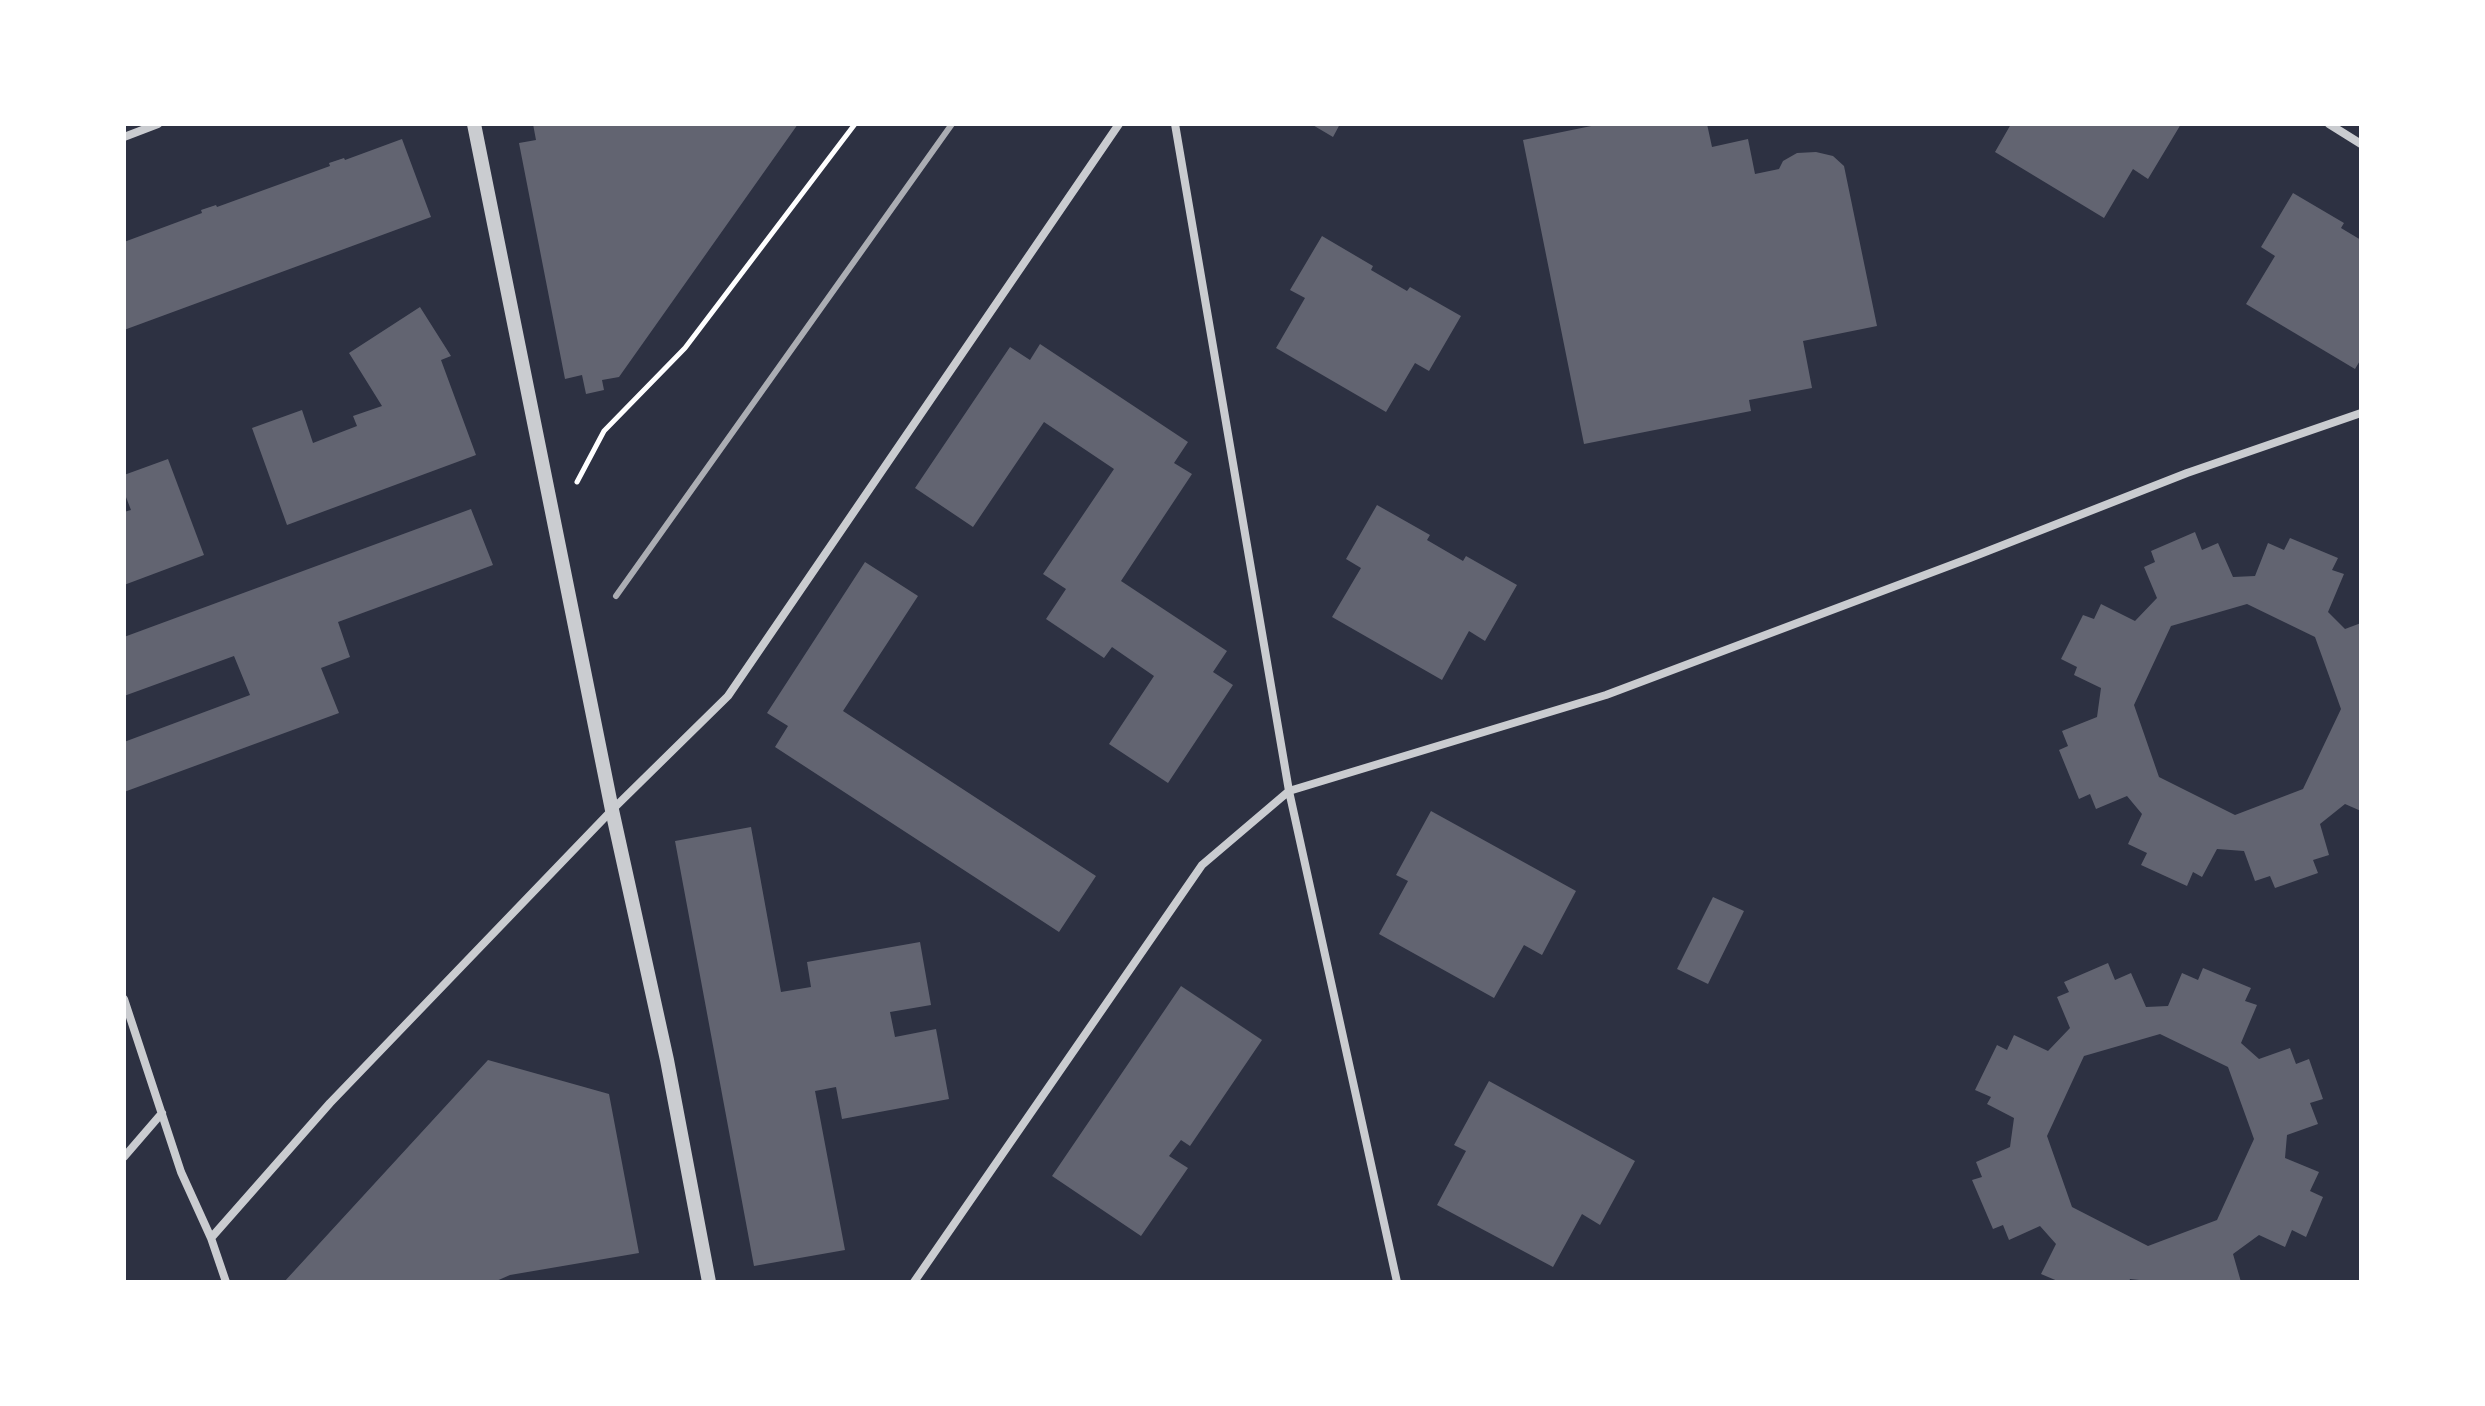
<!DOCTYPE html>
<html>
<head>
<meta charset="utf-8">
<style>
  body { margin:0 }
  #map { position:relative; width:2485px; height:1406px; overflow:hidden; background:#2d3142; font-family:Poppins,sans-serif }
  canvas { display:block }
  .frame { position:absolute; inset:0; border:126px solid #fff; pointer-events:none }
</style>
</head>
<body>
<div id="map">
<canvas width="2485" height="1406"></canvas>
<div class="frame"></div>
</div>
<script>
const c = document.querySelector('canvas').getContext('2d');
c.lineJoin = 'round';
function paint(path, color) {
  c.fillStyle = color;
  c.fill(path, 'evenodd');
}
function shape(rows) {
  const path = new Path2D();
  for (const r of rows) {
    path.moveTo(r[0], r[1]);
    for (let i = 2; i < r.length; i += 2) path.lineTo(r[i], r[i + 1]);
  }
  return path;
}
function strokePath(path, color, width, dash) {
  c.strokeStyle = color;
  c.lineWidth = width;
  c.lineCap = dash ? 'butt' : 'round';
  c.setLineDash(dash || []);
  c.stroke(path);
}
const building = shape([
  [533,124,798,124,619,377,602,380,604,390,586,394,582,375,565,379,519,143,536,140],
  [1311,124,1340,124,1333,137],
  [1601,124,1707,124,1712,147,1748,139,1755,174,1779,169,1783,161,1797,153,1816,152,1833,156,1844,166,1877,326,1803,341,1812,388,1749,400,1751,411,1584,444,1523,140],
  [2011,124,2181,124,2148,179,2133,169,2104,218,1995,152],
  [402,139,431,217,124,330,124,242,202,213,201,210,216,205,217,207,330,166,329,163,344,158,345,160],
  [2293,193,2344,223,2341,228,2361,240,2361,359,2355,369,2246,304,2275,256,2261,247],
  [1322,236,1373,266,1371,270,1407,291,1410,287,1461,316,1429,371,1415,363,1386,412,1276,348,1305,298,1290,290],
  [420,307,451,356,441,360,476,455,287,525,252,428,302,410,313,443,357,426,353,416,382,406,349,353],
  [1040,344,1188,442,1174,463,1192,474,1121,581,1227,651,1213,672,1233,685,1168,783,1109,744,1154,676,1112,647,1104,658,1046,619,1066,589,1043,574,1114,469,1044,422,973,527,915,488,1010,347,1030,360],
  [168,459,204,555,124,585,124,512,131,510,124,492,124,475],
  [1377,505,1430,535,1427,540,1463,561,1466,556,1517,585,1485,641,1469,631,1442,680,1332,617,1361,568,1346,559],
  [471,509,493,565,338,622,350,657,321,668,339,713,124,792,124,742,250,695,234,656,124,696,124,637],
  [2195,532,2202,550,2218,543,2233,577,2255,576,2268,543,2284,550,2290,538,2338,558,2332,570,2344,574,2328,612,2345,629,2361,623,2361,811,2345,804,2320,824,2329,855,2313,860,2318,873,2275,888,2270,876,2255,881,2244,851,2217,849,2202,877,2193,872,2187,886,2141,865,2147,853,2128,844,2142,814,2127,796,2096,809,2090,794,2079,799,2059,750,2068,746,2062,731,2097,717,2101,688,2074,675,2077,667,2061,659,2083,615,2094,619,2101,604,2135,621,2157,598,2144,567,2155,562,2151,551],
  [2247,604,2315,637,2341,709,2303,789,2235,815,2159,777,2134,705,2171,626],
  [865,562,918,596,843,711,1096,876,1059,932,775,747,788,726,767,713],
  [1431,811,1576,891,1542,955,1524,945,1494,998,1379,934,1408,881,1396,875],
  [751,827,781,992,811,987,807,962,920,942,931,1005,890,1012,895,1037,936,1029,949,1099,842,1119,836,1087,815,1091,845,1250,754,1266,675,841],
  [1713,897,1744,911,1708,984,1677,969],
  [2108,963,2115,980,2131,973,2146,1007,2168,1006,2182,973,2198,980,2203,968,2251,988,2245,1001,2257,1005,2241,1043,2259,1059,2290,1048,2296,1064,2309,1059,2323,1099,2310,1103,2318,1124,2287,1135,2285,1158,2319,1172,2310,1191,2323,1197,2306,1237,2292,1230,2285,1247,2259,1235,2233,1254,2241,1282,2158,1282,2130,1279,2129,1282,2060,1282,2041,1274,2056,1244,2040,1226,2009,1240,2003,1225,1993,1229,1972,1180,1982,1177,1976,1162,2010,1147,2014,1118,1987,1104,1991,1097,1975,1090,1997,1045,2007,1050,2014,1035,2048,1051,2070,1028,2057,997,2069,992,2064,982],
  [2160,1034,2228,1067,2254,1139,2217,1220,2148,1246,2072,1207,2047,1136,2084,1056],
  [1181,986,1262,1040,1190,1146,1181,1140,1169,1156,1188,1168,1141,1236,1052,1176],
  [488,1060,609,1094,639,1253,510,1275,494,1282,284,1282],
  [1489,1081,1635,1161,1600,1225,1582,1214,1553,1267,1437,1205,1466,1151,1454,1145]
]);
const path = shape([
  [577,482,604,431,685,348,855,124]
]);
const minor = shape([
  [1175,124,1289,791,1397,1282],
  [2329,124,2361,144],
  [124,137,158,124],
  [124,999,181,1172,211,1238,226,1282],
  [124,1157,162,1113],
  [211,1238,330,1103,612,810,728,696,1119,124],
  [914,1282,1202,865,1289,791,1606,695,1970,558,2187,473,2361,413]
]);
const tertiary = shape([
  [474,124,612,810,667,1060,709,1282]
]);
const rail = shape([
  [616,596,952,124]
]);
paint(building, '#626471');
strokePath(path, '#fff', 5);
strokePath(minor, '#caccd0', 8);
strokePath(tertiary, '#caccd0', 14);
strokePath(rail, '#abadb3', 6);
</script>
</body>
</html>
